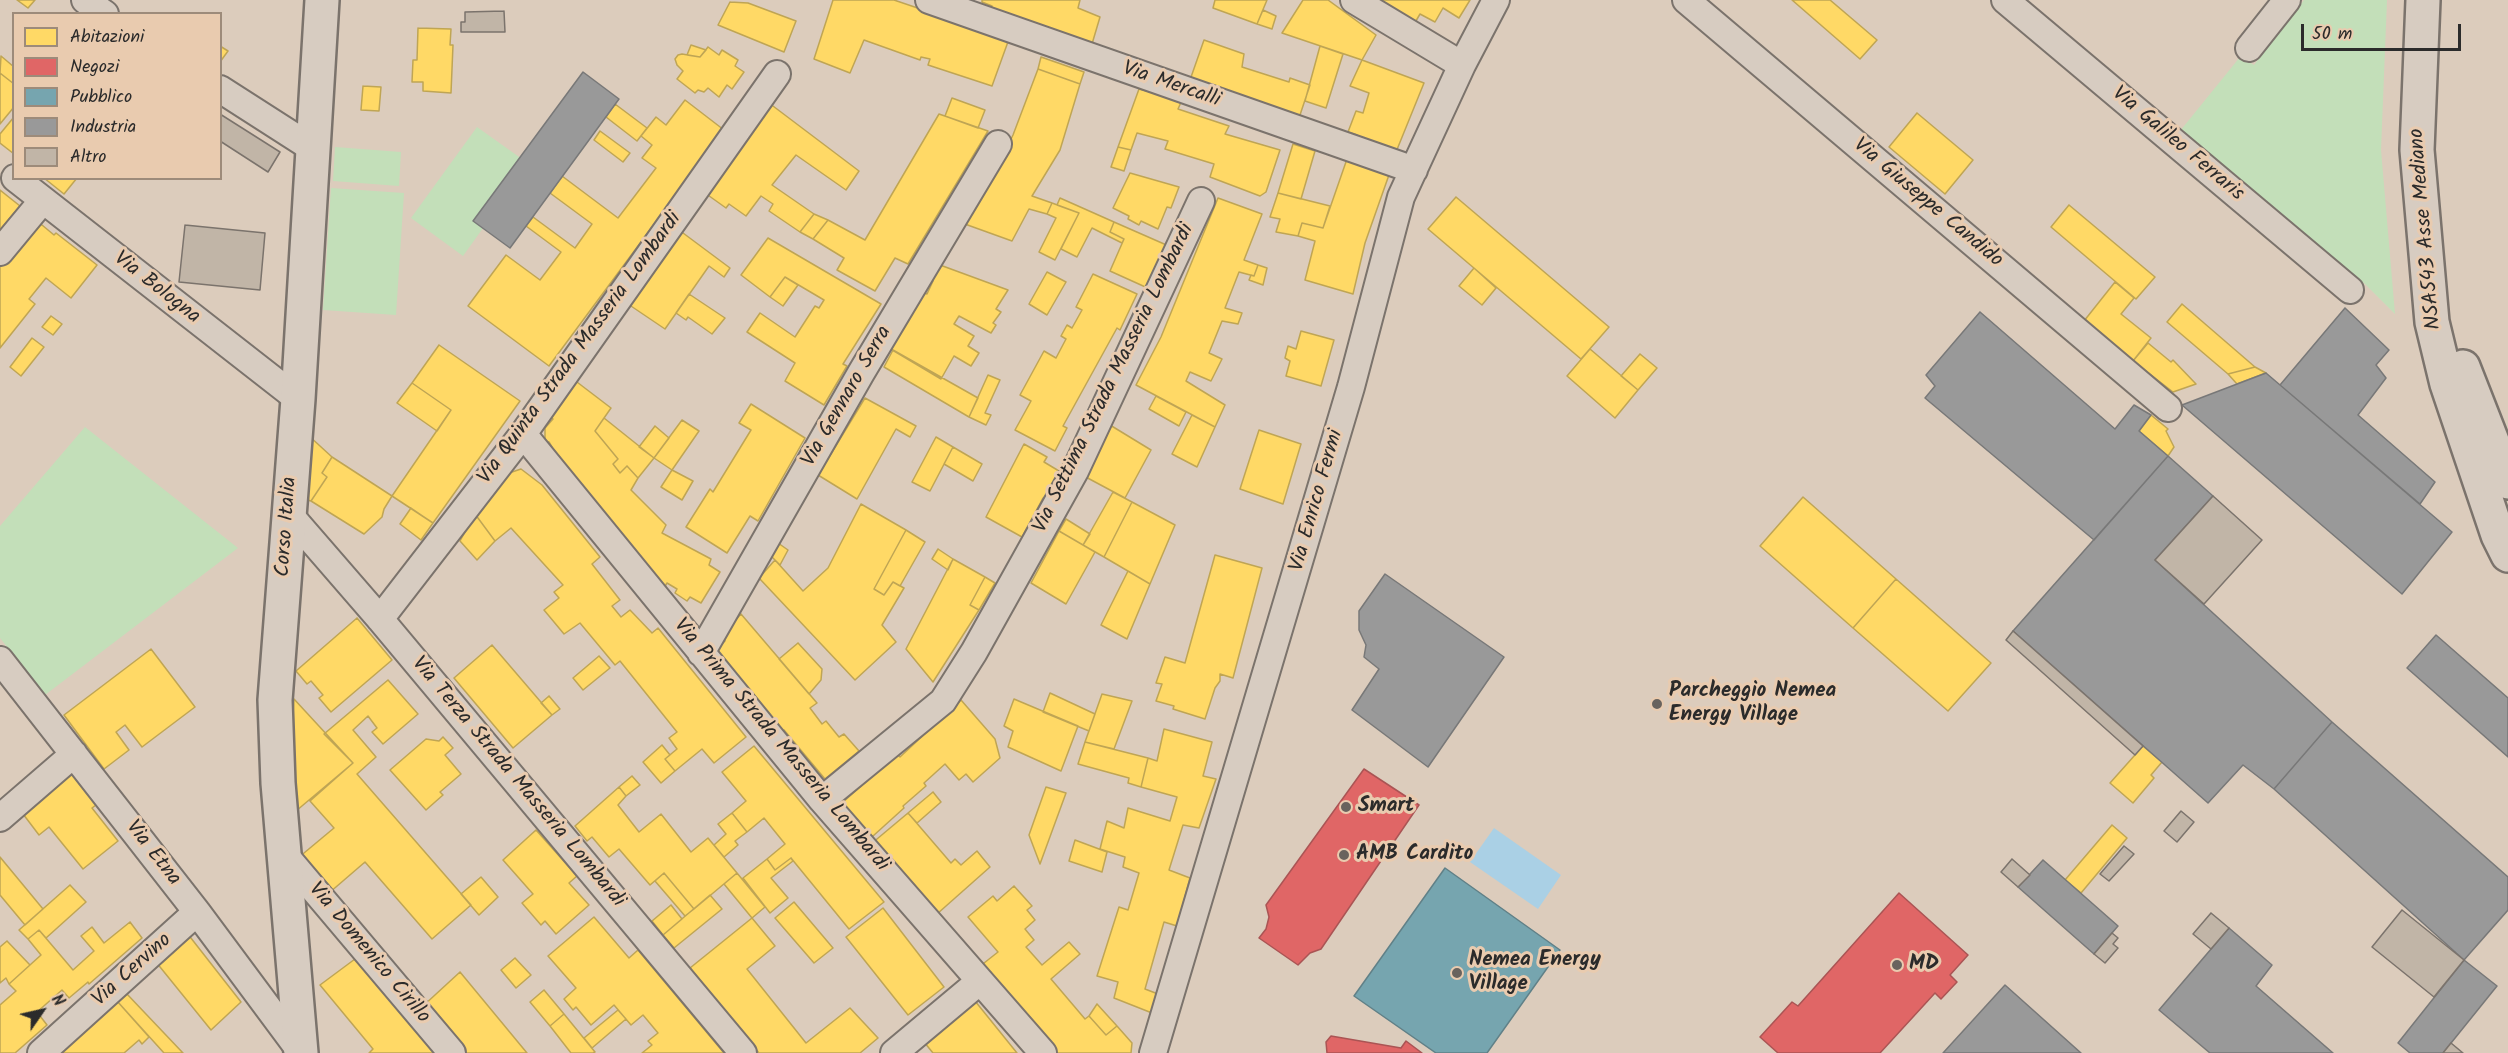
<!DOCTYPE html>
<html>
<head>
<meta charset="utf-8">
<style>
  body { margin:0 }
  #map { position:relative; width:2508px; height:1053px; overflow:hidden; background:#dcccbc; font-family:Kalam,sans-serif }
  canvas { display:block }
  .legend { position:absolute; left:12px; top:12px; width:210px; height:168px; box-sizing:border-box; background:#e9cbaf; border:2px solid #9d8b7a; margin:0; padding:8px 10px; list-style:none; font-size:18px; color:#2b2b2b }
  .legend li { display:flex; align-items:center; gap:12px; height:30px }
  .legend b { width:30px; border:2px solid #9d8b7a }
  .north { position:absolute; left:12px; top:981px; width:60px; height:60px; -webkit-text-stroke:4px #e9cbaf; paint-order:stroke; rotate:56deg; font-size:16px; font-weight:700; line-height:24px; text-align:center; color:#2b2b2b }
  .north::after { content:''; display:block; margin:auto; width:21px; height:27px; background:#2b2b2b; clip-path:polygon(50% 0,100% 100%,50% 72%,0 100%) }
  .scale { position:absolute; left:2301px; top:24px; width:160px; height:27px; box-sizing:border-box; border:3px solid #2b2b2b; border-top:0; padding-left:8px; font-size:18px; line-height:21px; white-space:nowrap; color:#2b2b2b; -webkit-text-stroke:4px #e9cbaf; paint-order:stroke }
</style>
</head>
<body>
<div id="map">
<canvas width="2508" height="1053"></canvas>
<ul class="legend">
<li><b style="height:16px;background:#ffd966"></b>Abitazioni</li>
<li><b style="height:16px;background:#e06666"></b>Negozi</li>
<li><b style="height:16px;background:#76a5af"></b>Pubblico</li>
<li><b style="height:16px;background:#999"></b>Industria</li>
<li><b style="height:16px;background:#c1b5a7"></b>Altro</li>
</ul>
<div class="north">N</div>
<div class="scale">50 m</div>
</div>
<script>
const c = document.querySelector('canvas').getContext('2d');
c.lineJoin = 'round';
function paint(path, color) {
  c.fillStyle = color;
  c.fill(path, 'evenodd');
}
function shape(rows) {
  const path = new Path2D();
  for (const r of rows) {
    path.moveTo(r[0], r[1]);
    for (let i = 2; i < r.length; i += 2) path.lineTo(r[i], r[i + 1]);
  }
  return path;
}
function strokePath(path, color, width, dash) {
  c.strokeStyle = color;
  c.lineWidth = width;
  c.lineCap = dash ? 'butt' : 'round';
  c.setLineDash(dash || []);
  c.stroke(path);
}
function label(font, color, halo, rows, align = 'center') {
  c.font = font + ' Kalam,sans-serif';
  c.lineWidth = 6;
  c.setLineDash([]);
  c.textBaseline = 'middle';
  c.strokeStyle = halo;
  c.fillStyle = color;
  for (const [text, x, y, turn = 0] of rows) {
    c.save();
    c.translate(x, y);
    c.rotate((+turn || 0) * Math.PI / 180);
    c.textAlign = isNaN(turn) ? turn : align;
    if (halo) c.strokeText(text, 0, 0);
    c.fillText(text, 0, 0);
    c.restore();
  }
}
const green = shape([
  [2304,0,2387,0,2381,150,2395,314,2365,284,2180,131,2240,57,2254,65],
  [477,127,529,164,463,256,411,218],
  [335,147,401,152,399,186,333,181],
  [331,188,404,193,396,315,323,310],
  [85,427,238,548,45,695,0,638,0,526]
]);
const water = shape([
  [1494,828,1561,875,1538,909,1470,862]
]);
const homes = shape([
  [17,0,35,0,28,8,17,0],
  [833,0,894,0,1009,39,992,86,928,65,930,59,921,57,920,60,864,40,850,73,814,59,833,0],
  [982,0,1080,0,1078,8,1100,17,1092,44,991,10,992,6,982,2,982,0],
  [1215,0,1267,0,1257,24,1213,8,1215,0],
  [1303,0,1328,0,1376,35,1362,60,1282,33,1303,0],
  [1372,0,1470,0,1459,18,1443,8,1435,22,1420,14,1413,26,1372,0],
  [1792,0,1830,0,1877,40,1860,59,1792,0],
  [730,2,748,3,796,21,784,52,718,25,730,2],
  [1263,10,1276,16,1272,29,1257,24,1263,10],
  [418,28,451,29,450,45,453,45,451,93,423,91,423,82,412,82,413,60,417,60,418,28],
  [1204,40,1244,54,1242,67,1289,82,1290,78,1310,85,1299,118,1190,80,1204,40],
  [691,45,706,50,700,57,687,55,691,45],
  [220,46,228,51,220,62,220,46],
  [1320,46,1343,54,1326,108,1305,101,1320,46],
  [708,47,719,55,722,50,738,60,735,66,744,72,732,89,727,85,719,97,708,88,704,92,698,90,695,93,677,79,683,71,677,65,675,59,678,55,682,54,700,57,708,47],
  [1,56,14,67,14,84,0,73,1,56],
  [1041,57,1084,72,1080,84,1038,69,1041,57],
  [1362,60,1424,83,1396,152,1357,138,1357,135,1348,132,1356,111,1363,113,1369,93,1350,86,1362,60],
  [1038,69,1080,84,1060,150,1032,196,1052,203,1047,214,1029,209,1012,241,962,223,988,184,1013,135,1038,69],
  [0,73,14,84,14,107,0,124,0,73],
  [363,86,381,87,379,111,361,110,363,86],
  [1139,89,1182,100,1178,109,1229,126,1225,134,1280,150,1266,192,1260,196,1210,177,1214,164,1165,149,1168,141,1137,133,1131,150,1118,147,1139,89],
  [952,98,985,110,978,128,945,116,952,98],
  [685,100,724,130,549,366,468,306,506,255,540,280,561,252,526,226,533,217,575,248,592,224,550,193,562,176,618,218,656,168,642,158,652,145,641,136,656,117,666,125,685,100],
  [769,103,859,171,846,190,796,155,772,185,814,214,800,232,769,211,773,204,761,196,746,216,729,204,726,208,705,193,769,103],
  [615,104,647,128,637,141,606,117,615,104],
  [1917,113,1973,160,1945,194,1889,147,1917,113],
  [939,114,988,131,908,264,895,258,875,291,837,270,844,258,813,239,828,220,865,240,939,114],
  [14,117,14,154,0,143,0,134,14,117],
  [600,131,630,153,623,162,594,140,600,131],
  [1293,144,1315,151,1301,199,1278,193,1293,144],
  [1118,147,1131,150,1124,171,1111,167,1118,147],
  [1347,159,1390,172,1365,243,1353,294,1305,280,1315,241,1298,236,1302,223,1323,228,1347,159],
  [1130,173,1179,187,1171,208,1167,207,1158,229,1141,221,1139,225,1128,219,1129,216,1113,208,1130,173],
  [44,178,77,178,64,194,44,178],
  [0,190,20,206,0,230,0,190],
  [1278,193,1330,206,1323,228,1302,223,1298,236,1276,232,1280,219,1270,217,1278,193],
  [1456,197,1609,327,1581,359,1428,229,1456,197],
  [1060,198,1114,222,1110,232,1124,239,1122,243,1092,228,1077,257,1061,249,1079,213,1057,205,1060,198],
  [1218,198,1262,214,1244,260,1258,265,1254,276,1239,272,1225,308,1242,313,1238,324,1222,321,1209,353,1222,359,1211,381,1190,372,1186,381,1225,405,1215,427,1136,385,1161,337,1218,198],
  [1052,203,1079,213,1055,260,1039,252,1056,218,1047,214,1052,203],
  [2069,205,2155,277,2136,299,2051,227,2069,205],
  [814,214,828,220,813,239,800,232,814,214],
  [1114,222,1171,247,1152,290,1110,271,1124,239,1110,232,1114,222],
  [37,224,42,225,54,235,56,233,97,265,71,298,46,278,29,299,35,304,0,348,0,265,24,234,37,224],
  [679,230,730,268,724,277,709,266,665,329,625,302,679,230],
  [768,238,881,304,843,364,847,366,824,405,785,381,795,363,747,332,760,313,795,337,815,306,819,308,824,300,785,277,770,297,741,275,768,238],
  [940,265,1008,290,996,309,1001,312,993,323,996,325,991,333,959,316,954,324,974,336,968,346,979,353,971,366,954,356,941,379,889,348,922,292,927,294,933,281,931,278,940,265],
  [1258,265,1267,268,1263,285,1249,280,1251,275,1254,276,1258,265],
  [1474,268,1496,288,1482,305,1459,286,1474,268],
  [1047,272,1066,282,1047,315,1029,304,1047,272],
  [1093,274,1137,294,1120,330,1117,328,1063,426,1067,428,1055,451,1015,430,1031,401,1020,395,1044,351,1056,358,1066,339,1061,336,1067,325,1072,328,1082,310,1076,307,1093,274],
  [785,277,798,285,783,306,770,297,785,277],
  [2115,282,2134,298,2121,314,2151,338,2133,361,2084,321,2115,282],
  [689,294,725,318,712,334,688,317,686,320,676,313,689,294],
  [2182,304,2255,367,2228,374,2167,322,2182,304],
  [51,316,62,324,53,335,42,327,51,316],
  [1301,331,1334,340,1321,386,1286,376,1290,361,1285,358,1288,346,1296,349,1301,331],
  [32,338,44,347,21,376,10,367,32,338],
  [2148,343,2171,362,2173,360,2196,384,2173,392,2133,361,2148,343],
  [439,345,520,401,433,523,392,496,451,410,412,383,439,345],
  [1590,349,1638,390,1615,418,1567,376,1590,349],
  [893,350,978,398,969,417,884,367,893,350],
  [1640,354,1657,368,1638,390,1621,376,1640,354],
  [2255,367,2266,373,2237,384,2228,374,2255,367],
  [988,375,1000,380,985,413,991,415,986,425,969,417,988,375],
  [573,379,611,408,595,431,618,459,613,464,620,473,627,466,638,478,631,490,666,525,662,533,711,559,709,565,720,572,701,603,690,597,687,601,675,593,677,589,667,583,664,588,553,454,555,452,549,442,545,441,545,428,553,419,550,416,573,379],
  [412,383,451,410,437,431,397,403,412,383],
  [1156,396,1186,412,1179,426,1149,409,1156,396],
  [865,398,916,426,910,437,896,429,857,499,818,475,865,398],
  [751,404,805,438,758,521,750,516,727,553,686,527,710,489,713,492,751,430,739,423,751,404],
  [1192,415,1215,427,1197,467,1172,454,1192,415],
  [2151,415,2168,429,2166,431,2174,447,2168,456,2139,431,2151,415],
  [604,418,654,458,638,478,627,466,620,473,613,464,618,459,595,431,604,418],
  [682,420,699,431,672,470,654,458,682,420],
  [1110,425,1151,450,1125,498,1082,475,1110,425],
  [655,426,669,438,654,458,639,447,655,426],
  [1259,430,1301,444,1283,504,1240,489,1259,430],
  [308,435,332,457,322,473,327,477,311,501,304,499,308,435],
  [936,437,953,447,930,491,912,482,936,437],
  [1024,444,1047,457,1044,462,1059,471,1049,494,1043,498,1022,537,986,517,1024,444],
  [953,447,982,464,973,481,944,464,953,447],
  [332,457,392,496,384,509,382,517,364,534,311,501,327,477,322,473,332,457],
  [521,469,542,485,600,557,592,564,620,600,612,606,621,617,630,610,652,633,658,628,746,737,714,763,702,749,675,771,665,759,677,749,669,738,677,732,620,661,615,665,580,623,564,634,544,610,559,598,554,592,563,585,511,528,495,541,475,514,503,475,521,469],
  [672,470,693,481,682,500,661,487,672,470],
  [1113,492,1132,502,1104,557,1083,545,1113,492],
  [1803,497,1896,579,1853,628,1760,546,1803,497],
  [1132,502,1175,525,1150,584,1104,557,1132,502],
  [861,504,906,530,874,589,884,595,893,582,904,588,882,625,896,642,855,680,759,578,775,560,803,591,828,568,861,504],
  [411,508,433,523,421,540,400,524,411,508],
  [475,514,495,541,477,560,460,541,475,514],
  [1066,519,1090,534,1083,545,1059,531,1066,519],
  [906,530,925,542,900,586,893,582,884,595,874,589,906,530],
  [1059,531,1095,552,1066,604,1031,583,1059,531],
  [778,543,788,550,780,565,771,556,778,543],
  [938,549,953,559,948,570,932,559,938,549],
  [1215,555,1262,568,1233,678,1220,674,1220,681,1215,688,1205,719,1173,709,1174,706,1156,701,1162,684,1156,683,1165,657,1185,663,1215,555],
  [953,559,985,577,970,605,979,610,933,682,906,649,953,559],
  [1128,571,1150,584,1127,639,1101,625,1128,571],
  [985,577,995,583,979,610,970,605,985,577],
  [1896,579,1991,663,1948,711,1853,628,1896,579],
  [741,614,817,703,810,708,822,724,826,721,839,737,844,734,859,751,825,779,784,730,779,734,711,654,725,641,721,636,741,614],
  [357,618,392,660,331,712,319,698,323,695,311,681,307,684,296,671,357,618],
  [798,643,822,669,821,680,809,694,779,659,798,643],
  [492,645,552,715,513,748,454,678,492,645],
  [151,649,195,707,142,747,125,725,116,732,129,750,104,769,64,715,151,649],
  [599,656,610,668,583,690,573,678,599,656],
  [388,680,418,714,383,744,372,732,377,728,368,716,353,730,376,757,357,774,471,905,432,939,365,862,329,893,298,858,334,828,310,801,353,763,324,734,388,680],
  [1050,693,1095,714,1089,731,1043,712,1050,693],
  [1102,694,1132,701,1114,749,1085,742,1102,694],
  [549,696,560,709,552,715,541,703,549,696],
  [294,699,353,763,296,811,291,745,294,699],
  [1014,699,1078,726,1061,771,1008,747,1013,731,1004,726,1014,699],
  [961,700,995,739,1000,758,973,782,966,774,959,780,945,764,924,783,926,786,903,806,904,808,873,836,867,835,842,807,842,803,897,754,900,757,961,700],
  [1164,729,1212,742,1203,776,1216,779,1199,828,1183,825,1169,870,1190,878,1177,926,1164,922,1145,989,1158,994,1152,1013,1114,998,1118,982,1097,976,1119,907,1128,910,1139,873,1123,867,1125,857,1100,849,1107,821,1124,828,1128,808,1170,821,1177,797,1141,787,1148,758,1157,761,1164,729],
  [443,737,453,748,445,755,461,774,440,792,443,795,426,810,390,770,426,739,439,741,443,737],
  [1085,742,1148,758,1141,787,1128,783,1129,778,1078,764,1085,742],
  [662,745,670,755,665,759,675,771,661,783,643,762,662,745],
  [754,746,884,902,849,929,791,858,775,870,767,859,785,844,764,818,747,832,732,813,746,801,722,772,754,746],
  [2143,746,2162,762,2151,775,2154,778,2133,803,2110,783,2143,746],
  [71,765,100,802,92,808,118,841,83,869,49,827,39,835,17,806,71,765],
  [632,776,640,785,626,796,619,787,632,776],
  [619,787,626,796,618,805,639,832,661,814,691,852,708,838,737,873,694,909,664,873,650,885,619,849,609,857,592,837,587,841,575,826,619,787],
  [1046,787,1066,793,1040,864,1029,835,1046,787],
  [933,792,941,802,917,823,908,813,933,792],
  [732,813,747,832,735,841,738,845,724,857,714,845,726,834,718,824,732,813],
  [908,813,951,863,955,859,961,865,977,851,990,867,937,914,871,844,908,813],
  [2112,825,2127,838,2081,893,2065,880,2112,825],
  [536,830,577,876,569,883,589,905,556,934,545,921,541,925,522,903,533,894,503,860,536,830],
  [1075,840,1107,852,1102,872,1069,861,1075,840],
  [0,857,43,909,25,925,0,895,0,857],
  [791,858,793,861,771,878,788,898,770,913,743,878,767,859,775,870,791,858],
  [664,873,694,909,685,916,655,881,664,873],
  [737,873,765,907,752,918,724,884,737,873],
  [481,877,498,897,479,915,461,894,481,877],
  [70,885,86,902,46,938,39,930,28,939,19,930,70,885],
  [1014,886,1032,906,1027,910,1035,920,1025,929,1034,940,1026,947,1042,965,1069,942,1080,954,1051,979,1085,1019,1089,1016,1106,1035,1117,1026,1132,1043,1131,1053,1051,1053,979,967,998,952,968,917,993,896,997,901,1014,886],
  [710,895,722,909,674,948,663,935,710,895],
  [794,902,833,948,814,963,775,918,794,902],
  [671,905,682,919,663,935,652,921,671,905],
  [883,908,944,987,908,1015,846,937,883,908],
  [594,917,629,958,638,950,724,1053,642,1053,652,1045,648,1041,658,1033,643,1015,631,1025,614,1005,591,1025,576,1007,573,1010,564,999,576,988,548,956,594,917],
  [752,918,775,946,747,969,806,1043,850,1008,878,1038,860,1053,759,1053,690,968,752,918],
  [130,922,142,938,89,984,88,982,69,998,62,990,37,1012,47,1025,15,1053,0,1053,0,1005,16,991,9,984,41,955,28,939,39,930,73,970,94,951,81,936,92,927,104,943,130,922],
  [187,933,241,1002,211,1030,156,962,187,933],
  [7,941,30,965,9,984,6,978,0,983,0,947,7,941],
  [515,958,531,975,516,988,501,970,515,958],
  [355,959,435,1053,369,1053,373,1049,320,985,355,959],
  [460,972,527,1053,463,1053,423,1006,460,972],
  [544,990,564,1014,550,1026,530,1002,544,990],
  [126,993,183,1053,164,1053,117,1001,126,993],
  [971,996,1017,1053,933,1053,920,1037,971,996],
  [117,1001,149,1037,142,1044,139,1040,124,1053,59,1053,117,1001],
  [1097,1004,1117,1026,1106,1035,1089,1016,1097,1004],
  [618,1010,626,1019,592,1048,584,1038,618,1010],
  [564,1014,595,1052,593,1053,571,1053,550,1026,564,1014]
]);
const shops = shape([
  [1364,769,1419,805,1321,949,1310,953,1298,965,1259,938,1266,929,1269,917,1266,905,1364,769],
  [1899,893,1968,955,1950,975,1957,982,1941,999,1935,993,1880,1053,1778,1053,1760,1037,1792,1002,1798,1006,1899,893],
  [1331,1036,1401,1048,1406,1041,1422,1053,1327,1053,1326,1042,1331,1036]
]);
const public = shape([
  [1445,868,1560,950,1487,1053,1436,1053,1354,996,1445,868]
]);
const industry = shape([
  [583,72,619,99,510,248,473,221,583,72],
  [2345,308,2389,350,2376,365,2386,378,2358,415,2435,482,2420,504,2280,385,2345,308],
  [1980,312,2115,429,2134,405,2151,415,2139,431,2168,456,2094,540,1925,398,1935,386,1926,375,1980,312],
  [2266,373,2452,532,2402,594,2182,405,2266,373],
  [2168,456,2213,496,2155,560,2332,722,2274,789,2243,765,2208,803,2013,631,2168,456],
  [1385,574,1504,657,1428,767,1352,710,1379,669,1364,657,1366,645,1359,630,1359,611,1385,574],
  [2436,635,2508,698,2508,757,2407,668,2436,635],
  [2332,722,2508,877,2508,910,2464,960,2274,789,2332,722],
  [2043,860,2118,926,2094,954,2018,887,2043,860],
  [2229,928,2272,965,2256,986,2333,1053,2210,1053,2159,1010,2229,928],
  [2464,960,2497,986,2443,1053,2410,1053,2398,1043,2464,960],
  [2005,985,2081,1053,1943,1053,2005,985]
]);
const building = shape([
  [504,11,505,32,461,32,461,22,465,22,465,12,504,11],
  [220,114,280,152,268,172,220,141,220,114],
  [185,225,265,233,260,290,179,282,185,225],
  [2213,496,2262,540,2204,604,2155,560,2213,496],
  [2013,631,2143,746,2135,755,2006,640,2013,631],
  [2181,811,2194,822,2177,842,2164,831,2181,811],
  [2124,846,2134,854,2109,881,2100,874,2124,846],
  [2012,859,2030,875,2018,887,2001,872,2012,859],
  [2402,910,2464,960,2434,997,2372,947,2402,910],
  [2211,913,2229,928,2211,949,2193,934,2211,913],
  [2112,933,2118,938,2113,944,2118,948,2105,963,2094,954,2112,933],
  [2451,1043,2463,1053,2443,1053,2451,1043]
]);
const street = shape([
  [85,0,105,14],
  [929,0,1414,170],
  [1354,0,1462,65],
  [1686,0,2168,408],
  [2005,0,2350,290],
  [2249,48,2287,0],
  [220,89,312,148],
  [15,178,298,399],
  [0,252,43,200],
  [523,434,822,800,1043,1053],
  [289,514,380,619,743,1053],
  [380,619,523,434,777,74],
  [701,653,861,373,998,144],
  [0,660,197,912,301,1052],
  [822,800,943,701,974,652,1075,471,1201,201],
  [0,818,74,754],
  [284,854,452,1053],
  [41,1053,197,912],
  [894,1053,980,981],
  [1153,1053,1351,387,1401,197,1462,65,1496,0]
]);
const secondary = shape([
  [301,1053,278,783,275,700,298,399,322,0]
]);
const highway = shape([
  [2423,0,2417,150,2432,322,2447,384,2498,535,2508,555],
  [2463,367,2508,482]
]);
const markers = [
  [1657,704,6,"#69635e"],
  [1346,807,6,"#69635e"],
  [1344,855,6,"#69635e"],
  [1897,965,6,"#69635e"],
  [1457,973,6,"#69635e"]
];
const streetNames = [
  ["Via Mercalli",1171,86,19],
  ["Via Galileo Ferraris",2177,145,40],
  ["Via Giuseppe Candido",1927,204,40],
  ["NSA543 Asse Mediano",2427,229,-95],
  ["Via Bologna",156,289,38],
  ["Via Quinta Strada Masseria Lombardi",581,349,-54],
  ["Via Settima Strada Masseria Lombardi",1115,379,-64],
  ["Via Gennaro Serra",848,397,-60],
  ["Via Enrico Fermi",1318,501,-74],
  ["Corso Italia",288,527,-86],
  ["Via Prima Strada Masseria Lombardi",780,746,50],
  ["Via Terza Strada Masseria Lombardi",517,783,50],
  ["Via Etna",152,854,52],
  ["Via Domenico Cirillo",368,954,50],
  ["Via Cervino",133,971,-42]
];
const poiNames = [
  ["Parcheggio Nemea",1669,692],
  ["Energy Village",1669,716],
  ["Smart",1358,807],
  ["AMB Cardito",1356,855],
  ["Nemea Energy",1469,961],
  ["Village",1469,985],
  ["MD",1909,965]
];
paint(green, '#c3dfb9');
paint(water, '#aad0e5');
paint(homes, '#ffd966');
strokePath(homes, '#bfa554', 1.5);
paint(shops, '#e06666');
strokePath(shops, '#aa5454', 1.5);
paint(public, '#76a5af');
strokePath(public, '#608087', 1.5);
paint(industry, '#999');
strokePath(industry, '#787878', 1.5);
paint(building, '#c1b5a7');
strokePath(building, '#7b736c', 1.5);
strokePath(street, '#7b736c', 30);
strokePath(secondary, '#7b736c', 38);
strokePath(highway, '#7b736c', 38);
strokePath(street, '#d7ccc1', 26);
strokePath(secondary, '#d7ccc1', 33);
strokePath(highway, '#d7ccc1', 33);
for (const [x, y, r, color] of markers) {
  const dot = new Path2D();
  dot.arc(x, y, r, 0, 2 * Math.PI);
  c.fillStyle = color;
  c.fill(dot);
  strokePath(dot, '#e9cbaf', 2);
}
label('21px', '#2b2b2b', '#e9cbaf', streetNames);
label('bold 21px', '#2b2b2b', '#e9cbaf', poiNames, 'left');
</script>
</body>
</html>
